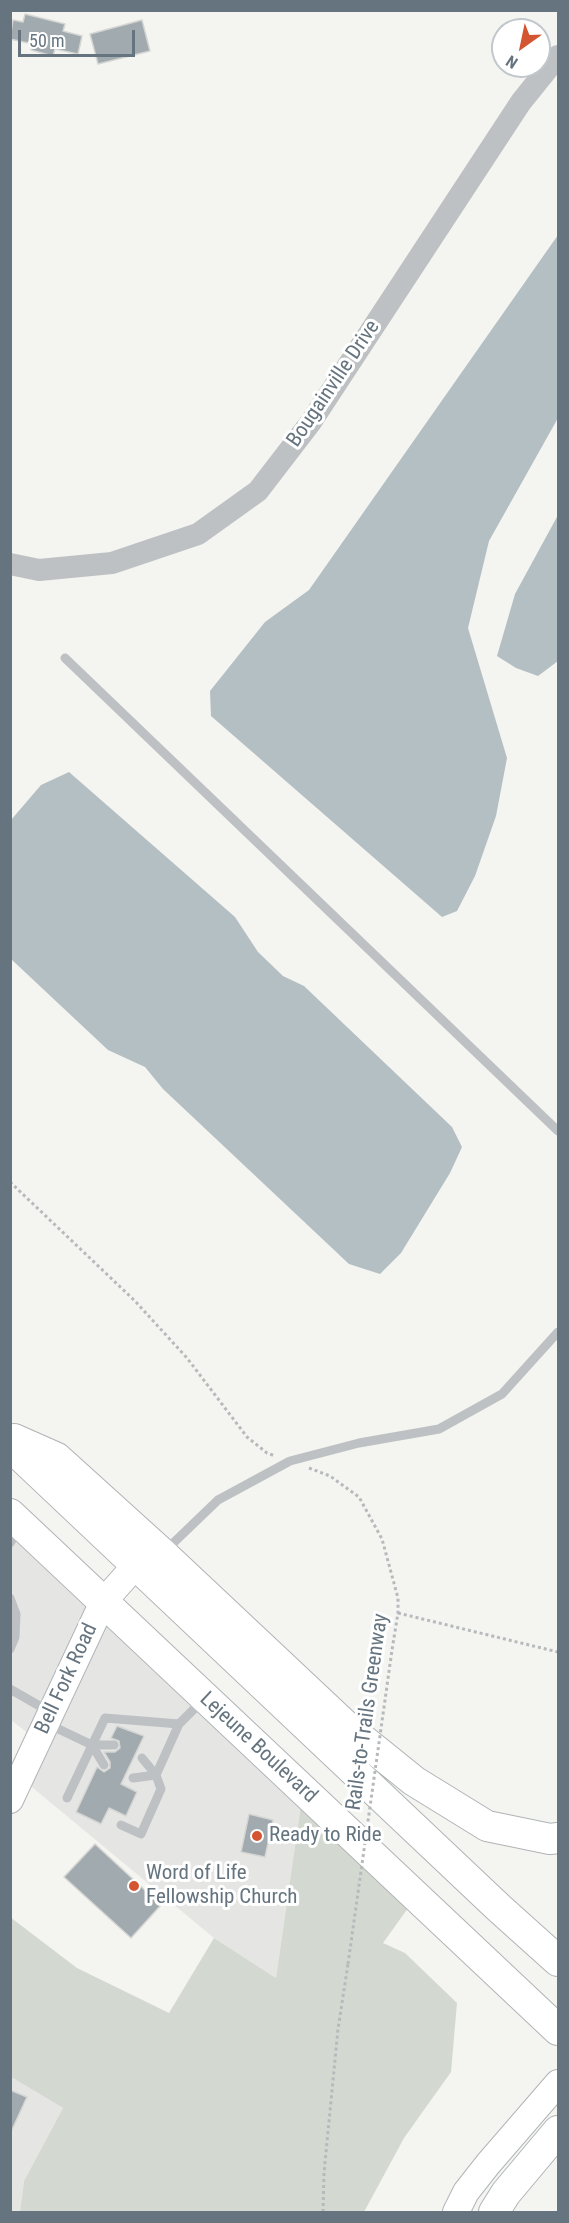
<!DOCTYPE html>
<html>
<head>
<meta charset="utf-8">
<style>
  body { margin:0 }
  #map { position:relative; width:569px; height:2223px; overflow:hidden; background:#f4f4f0; font-family:"Roboto Condensed",sans-serif }
  canvas { display:block }
  .frame { position:absolute; inset:0; border:12px solid #65747f; pointer-events:none }
  .north { position:absolute; left:491px; top:18px; width:60px; height:60px; box-sizing:border-box; background:#fff; border:2px solid #c1c7cc; border-radius:50%; rotate:213deg; font-size:16px; font-weight:700; line-height:24px; text-align:center; color:#65747f }
  .north::after { content:''; display:block; margin:auto; width:21px; height:27px; background:#d45531; clip-path:polygon(50% 0,100% 100%,50% 72%,0 100%) }
  .scale { position:absolute; left:18px; top:30px; width:117px; height:27px; box-sizing:border-box; border:3px solid #65747f; border-top:0; padding-left:8px; font-size:18px; line-height:21px; white-space:nowrap; color:#65747f; -webkit-text-stroke:4px #fff; paint-order:stroke }
</style>
</head>
<body>
<div id="map">
<canvas width="569" height="2223"></canvas>
<div class="frame"></div>
<div class="north">N</div>
<div class="scale">50 m</div>
</div>
<script>
const c = document.querySelector('canvas').getContext('2d');
c.lineJoin = 'round';
function paint(path, color) {
  c.fillStyle = color;
  c.fill(path, 'evenodd');
}
function shape(rows) {
  const path = new Path2D();
  for (const r of rows) {
    path.moveTo(r[0], r[1]);
    for (let i = 2; i < r.length; i += 2) path.lineTo(r[i], r[i + 1]);
  }
  return path;
}
function strokePath(path, color, width, dash) {
  c.strokeStyle = color;
  c.lineWidth = width;
  c.lineCap = dash ? 'butt' : 'round';
  c.setLineDash(dash || []);
  c.stroke(path);
}
function label(font, color, halo, rows, align = 'center') {
  c.font = font + ' "Roboto Condensed",sans-serif';
  c.lineWidth = 6;
  c.setLineDash([]);
  c.textBaseline = 'middle';
  c.strokeStyle = halo;
  c.fillStyle = color;
  for (const [text, x, y, turn = 0] of rows) {
    c.save();
    c.translate(x, y);
    c.rotate((+turn || 0) * Math.PI / 180);
    c.textAlign = isNaN(turn) ? turn : align;
    if (halo) c.strokeText(text, 0, 0);
    c.fillText(text, 0, 0);
    c.restore();
  }
}
const built = shape([
  [10,1514,303,1791,276,1978,214,1938,21,1778,38,1741,11,1720],
  [11,2077,63,2108,24,2181,20,2212,11,2212]
]);
const green = shape([
  [303,1791,416,1897,383,1943,405,1953,457,2003,451,2072,404,2138,364,2212,20,2212,24,2181,63,2108,11,2077,10,1917,77,1968,169,2013,214,1938,276,1978]
]);
const water = shape([
  [558,235,558,418,489,541,468,628,507,758,496,816,475,876,457,911,442,917,211,716,210,691,265,622,309,590],
  [558,515,558,661,538,676,516,668,497,656,515,594],
  [69,772,235,917,258,952,283,976,304,986,452,1127,462,1147,450,1173,401,1253,380,1274,349,1264,163,1089,145,1067,108,1050,11,959,11,820,41,785]
]);
const building = shape([
  [25,14,65,24,63,31,82,36,78,54,55,49,53,56,31,50,33,44,10,39,13,20,23,22,25,14],
  [142,20,150,51,98,64,90,34,142,20],
  [117,1726,144,1736,121,1784,137,1792,126,1816,109,1808,101,1824,76,1812,97,1767,104,1772,110,1768,110,1762,104,1752,115,1752,120,1748,119,1741,111,1738,117,1726],
  [249,1814,273,1820,265,1857,241,1852,249,1814],
  [95,1844,161,1905,131,1938,64,1877,95,1844],
  [10,2090,27,2097,10,2134,10,2090]
]);
const path = shape([
  [10,1182,135,1301,187,1358,247,1437,267,1453,275,1456],
  [309,1468,330,1476,359,1497,382,1539,398,1598,398,1613,392,1650],
  [398,1613,558,1652],
  [323,2212,324,2173,338,2029,348,1964]
]);
const service = shape([
  [65,658,558,1131],
  [10,1543,19,1529],
  [166,1550,218,1500,290,1461,359,1443,439,1429,502,1394,558,1332],
  [10,1598,16,1614,15,1637,10,1649],
  [10,1689,50,1712],
  [48,1724,92,1745],
  [104,1765,92,1745,114,1745],
  [133,1778,156,1775,142,1758],
  [67,1798,105,1718,179,1724],
  [121,1825,141,1834,161,1789,156,1775,179,1724,203,1700]
]);
const tertiary = shape([
  [10,564,39,570,112,563,198,534,258,491,311,422,521,102,558,56]
]);
const secondary = shape([
  [10,1800,103,1602,136,1565],
  [456,2212,466,2192,488,2164,558,2083]
]);
const trunk = shape([
  [14,1439,57,1458,162,1553,347,1727,414,1781,487,1826,550,1839,558,1838],
  [10,1446,499,1908,558,1961],
  [10,1514,558,2030],
  [494,2212,506,2193,558,2131]
]);
const pathBridge = shape([
  [348,1964,392,1650]
]);
const markers = [
  [257,1836,6,"#d45531"],
  [134,1886,6,"#d45531"]
];
const streetNames = [
  ["Bougainville Drive",334,384,-56],
  ["Bell Fork Road",67,1679,-65],
  ["Rails-to-Trails Greenway",368,1712,-82],
  ["Lejeune Boulevard",258,1748,43]
];
const poiNames = [
  ["Ready to Ride",269,1836],
  ["Word of Life",146,1874],
  ["Fellowship Church",146,1898]
];
paint(built, '#e5e6e4');
paint(green, '#d3d9d0');
paint(water, '#b4bfc3');
paint(building, '#a1aaae');
strokePath(building, '#d5d5d3', 1.5);
strokePath(secondary, '#b0b5b8', 28);
strokePath(trunk, '#b0b4b6', 32);
strokePath(path, '#b7babc', 3, [3, 3]);
strokePath(service, '#bdc1c4', 9);
strokePath(tertiary, '#bdc1c4', 22);
strokePath(secondary, '#fff', 26);
strokePath(trunk, '#fff', 30);
strokePath(pathBridge, '#b7babc', 3, [3, 3]);
for (const [x, y, r, color] of markers) {
  const dot = new Path2D();
  dot.arc(x, y, r, 0, 2 * Math.PI);
  c.fillStyle = color;
  c.fill(dot);
  strokePath(dot, '#fff', 2);
}
label('21px', '#65747f', '#fff', streetNames);
label('21px', '#65747f', '#fff', poiNames, 'left');
</script>
</body>
</html>
